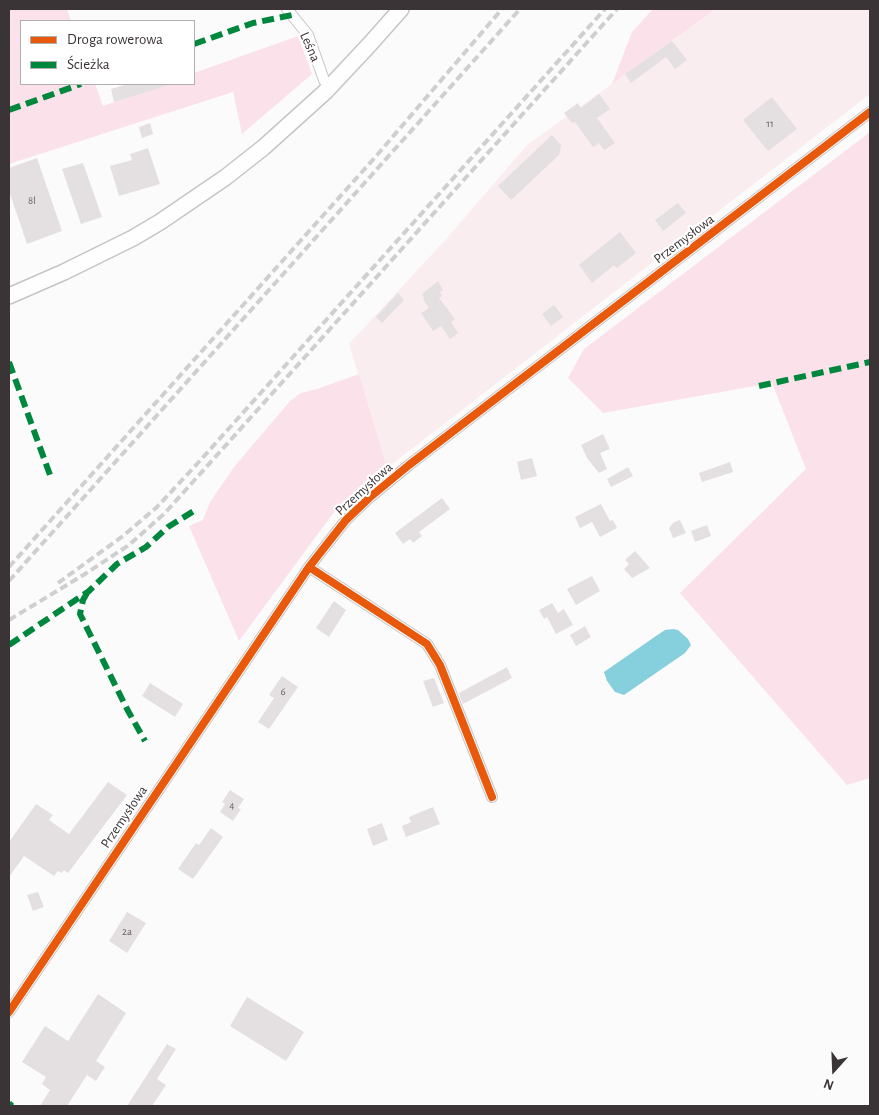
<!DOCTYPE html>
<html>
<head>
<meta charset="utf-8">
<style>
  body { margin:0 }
  #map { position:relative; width:879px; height:1115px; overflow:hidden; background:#fcfbfb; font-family:"Alegreya Sans",sans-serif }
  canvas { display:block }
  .frame { position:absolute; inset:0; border:10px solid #3b3436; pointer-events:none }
  .legend { position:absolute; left:20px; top:20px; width:175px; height:65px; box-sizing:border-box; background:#fff; border:1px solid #b1aeaf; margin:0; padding:6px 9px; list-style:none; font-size:15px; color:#3b3436 }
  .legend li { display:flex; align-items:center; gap:10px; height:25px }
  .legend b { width:25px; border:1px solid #b1aeaf }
  .north { position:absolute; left:809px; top:1045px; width:50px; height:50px; -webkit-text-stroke:4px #fff; paint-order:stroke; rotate:200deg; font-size:14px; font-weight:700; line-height:20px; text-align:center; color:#3b3436 }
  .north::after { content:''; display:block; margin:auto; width:18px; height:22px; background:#3b3436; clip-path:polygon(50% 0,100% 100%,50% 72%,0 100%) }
</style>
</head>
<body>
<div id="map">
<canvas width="879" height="1115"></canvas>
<div class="frame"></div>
<ul class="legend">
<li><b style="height:6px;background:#e8590c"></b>Droga rowerowa</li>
<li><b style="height:6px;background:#00873e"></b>Ścieżka</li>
</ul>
<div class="north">N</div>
</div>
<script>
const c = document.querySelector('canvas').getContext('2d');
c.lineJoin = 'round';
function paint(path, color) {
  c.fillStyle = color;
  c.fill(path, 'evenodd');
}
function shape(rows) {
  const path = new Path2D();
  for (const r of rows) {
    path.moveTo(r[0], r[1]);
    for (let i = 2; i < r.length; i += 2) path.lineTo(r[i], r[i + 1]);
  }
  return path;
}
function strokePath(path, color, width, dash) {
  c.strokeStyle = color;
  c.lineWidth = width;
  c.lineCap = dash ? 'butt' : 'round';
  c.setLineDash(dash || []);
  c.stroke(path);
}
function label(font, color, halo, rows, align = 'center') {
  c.font = font + ' "Alegreya Sans",sans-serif';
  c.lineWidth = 4.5;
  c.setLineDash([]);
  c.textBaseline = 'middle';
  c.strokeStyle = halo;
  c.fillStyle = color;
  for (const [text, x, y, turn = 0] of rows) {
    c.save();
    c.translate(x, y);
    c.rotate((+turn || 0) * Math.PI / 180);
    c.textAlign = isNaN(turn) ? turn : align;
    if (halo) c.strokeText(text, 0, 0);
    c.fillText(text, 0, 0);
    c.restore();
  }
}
const built = shape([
  [716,9,870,9,870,94,387,468,349,344,447,238,527,145]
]);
const green = shape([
  [9,9,67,9,71,21,21,21,21,84,95,84,103,106,165,84,194,84,194,73,298,36,312,74,242,134,233,92,9,164],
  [653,9,716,9,612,84,632,32],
  [870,132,870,778,847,785,680,593,806,469,772,383,603,413,568,378,584,349],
  [359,374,387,468,334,512,239,641,189,526,203,520,210,502,234,467,290,401,301,393,317,389]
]);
const water = shape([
  [673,629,678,630,688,639,691,645,685,653,624,695,615,692,607,681,604,672,656,636,665,630]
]);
const building = shape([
  [672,41,687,60,675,69,666,57,631,83,625,74],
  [128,84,166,84,166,86,114,102,111,89],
  [599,94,610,109,597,118,615,143,604,150,599,143,593,147,575,122,572,123,564,113,578,103,581,108],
  [772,97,797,129,768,151,743,120],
  [150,123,153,134,142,138,139,127],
  [552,135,561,145,559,155,511,200,498,186],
  [148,148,160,184,119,196,110,166,132,160,130,154],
  [37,158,62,231,27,244,9,191,9,168],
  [83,163,102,217,81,224,62,169],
  [678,203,686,213,663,231,655,220],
  [620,232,636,253,617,268,614,265,592,283,579,265],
  [438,281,443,290,440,292,442,296,439,298,455,319,451,322,458,333,450,339,441,326,433,331,421,313,429,308,423,299,424,297,422,294],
  [398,293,404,300,382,323,376,317],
  [554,305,563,317,551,326,542,314],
  [603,434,610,449,600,453,607,469,599,473,587,458,581,445],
  [532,458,537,476,521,480,517,462],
  [730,462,733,472,702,482,699,473],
  [628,467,633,476,611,487,607,479],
  [442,498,450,509,419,532,422,536,413,543,410,539,403,544,395,533],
  [601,504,610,521,613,520,617,528,600,537,592,522,580,528,575,517],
  [680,520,686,533,673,538,669,528,674,522],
  [707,525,711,536,695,542,691,531],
  [635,551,650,568,632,578,624,569,629,564,625,560],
  [592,576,600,591,576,605,567,589],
  [334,601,346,610,329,637,316,628],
  [552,603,558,613,564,609,573,625,556,634,547,617,544,619,539,610],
  [585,626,591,637,576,646,570,635],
  [507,667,512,678,463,704,459,693],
  [282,676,298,687,269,729,258,722,274,698,269,695],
  [434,678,444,703,433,707,423,681],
  [150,683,183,704,175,717,142,696],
  [108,782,127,795,68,873,64,870,62,873,58,871,54,876,24,856,9,877,9,842,36,804,53,815,49,820,69,834],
  [230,790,244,799,238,808,241,809,233,821,220,812,225,804,222,802],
  [433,807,440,824,406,837,402,826,411,822,409,817],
  [382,823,388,840,373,846,367,829],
  [211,828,223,837,193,879,178,869,196,843,199,845],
  [38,892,44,907,33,911,27,895],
  [127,912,146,923,127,953,109,941],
  [98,994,126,1013,96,1061,105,1067,96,1081,87,1075,67,1106,40,1106,50,1090,42,1084,46,1077,22,1062,45,1026,68,1041],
  [247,997,304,1032,286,1061,230,1026],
  [167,1044,176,1049,157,1079,166,1085,152,1106,127,1106]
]);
const street = shape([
  [287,9,308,35,324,80,329,87],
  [309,567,427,644,440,665,492,797],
  [9,1012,309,567,346,520,369,498,409,465,870,112]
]);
const primary = shape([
  [9,296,64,272,133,238,160,222,226,177,264,147,325,92,370,44,401,9]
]);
const rail = shape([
  [9,567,378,154,502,9],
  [9,581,520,9],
  [58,583,123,536,157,507,197,464,605,9],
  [9,620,85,574,129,545,165,513,617,9]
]);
const quiet = shape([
  [194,44,253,23,292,15],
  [9,110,81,84],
  [9,362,50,475],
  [759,386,870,362],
  [87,593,83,600,80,614,127,709,145,741],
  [9,645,89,591,117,564,146,547,168,527,197,509],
  [9,1103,12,1106]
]);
const cycleway = shape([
  [309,567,427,644,440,665,492,797],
  [9,1012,309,567,346,520,369,498,409,465,870,112]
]);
const numberNames = [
  ["11",770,124],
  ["8l",32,201],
  ["6",283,692],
  ["4",232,806],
  ["2a",127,932]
];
const streetNames = [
  ["Leśna",310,47,66],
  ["Przemysłowa",684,239,-37],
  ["Przemysłowa",364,489,-42],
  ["Przemysłowa",124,817,-56]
];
paint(built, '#f9edf0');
paint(green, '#fbe2ea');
paint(water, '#86cfdd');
paint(building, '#e4e0e1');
strokePath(street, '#c7c4c5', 12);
strokePath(primary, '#c7c4c5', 18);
strokePath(street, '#fffefe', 10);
strokePath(primary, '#fffefe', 15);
strokePath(rail, '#cfcfcf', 4, [8, 4]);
strokePath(quiet, '#00873e', 6, [12, 6]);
strokePath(cycleway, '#e8590c', 8);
label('11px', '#655f61', null, numberNames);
label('14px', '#3b3436', '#fff', streetNames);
</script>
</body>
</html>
